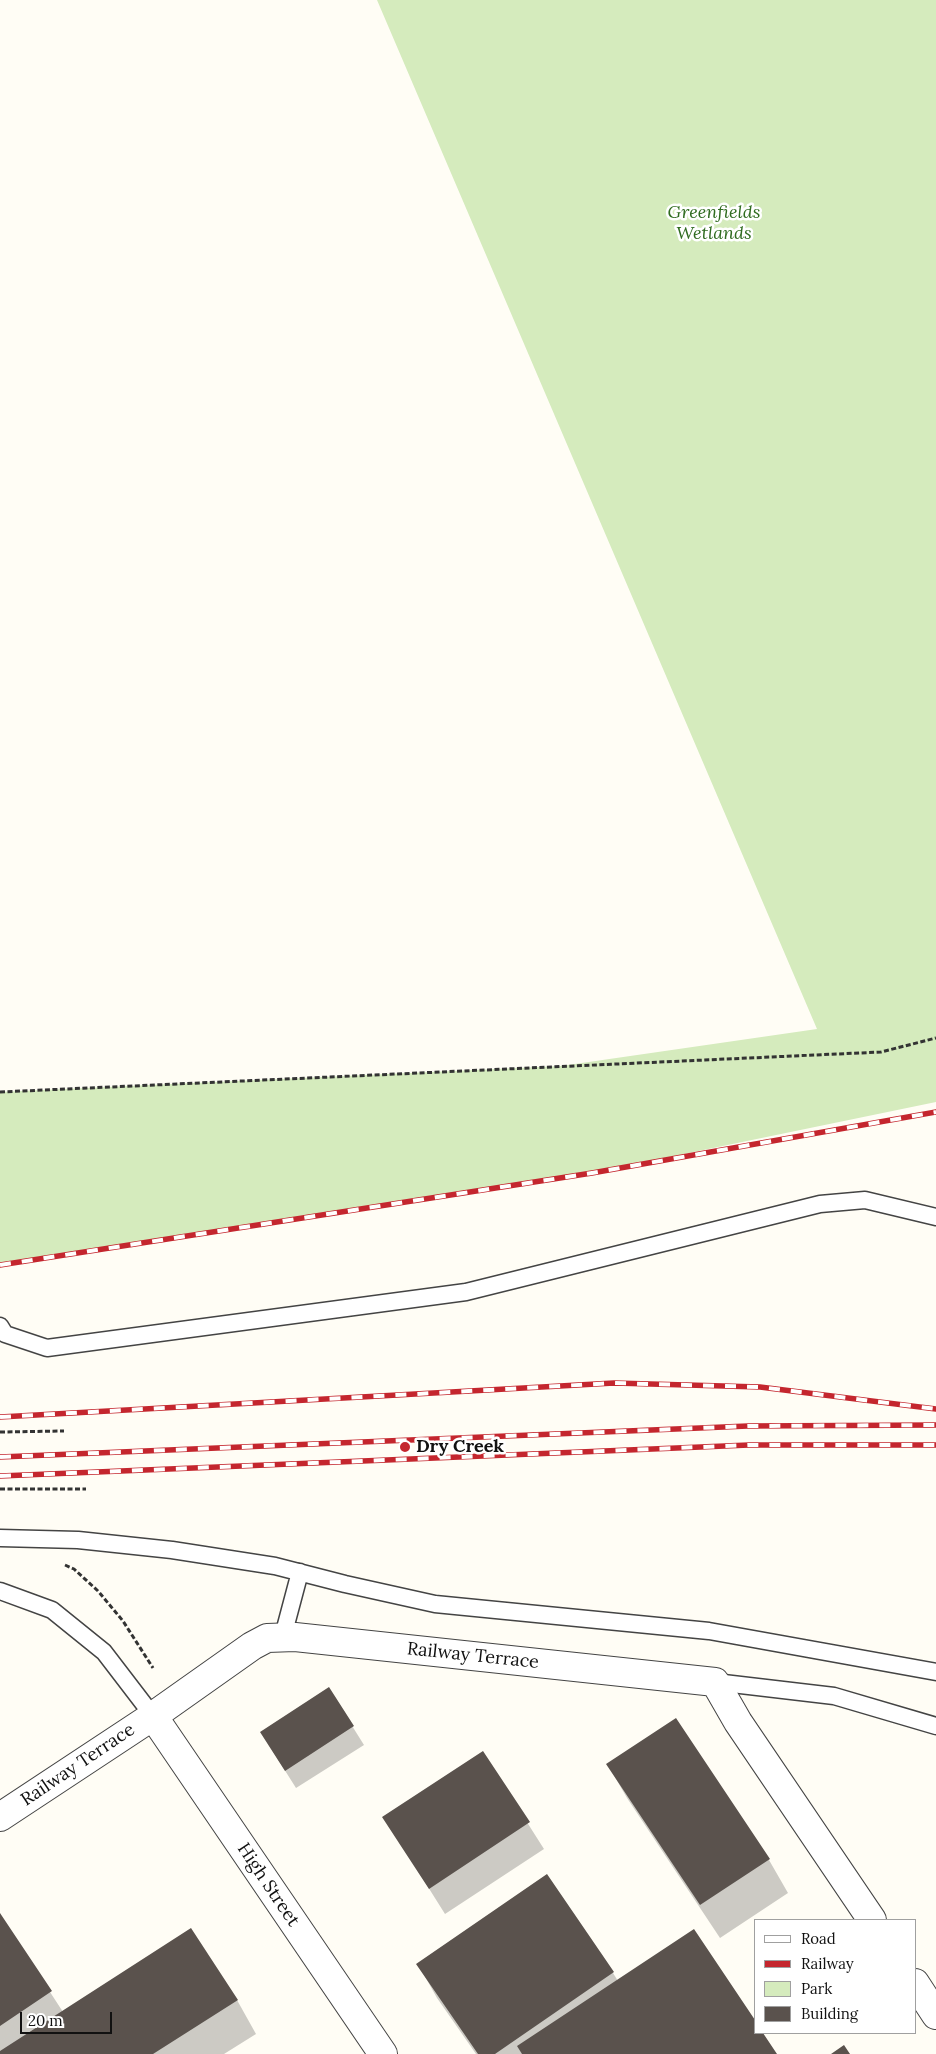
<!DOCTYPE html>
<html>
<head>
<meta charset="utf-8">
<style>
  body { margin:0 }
  #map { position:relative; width:936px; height:2054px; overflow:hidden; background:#fffdf5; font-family:Lora,serif }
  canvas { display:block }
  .legend { position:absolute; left:754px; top:1919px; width:162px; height:115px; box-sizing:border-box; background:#fff; border:1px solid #a0a0a0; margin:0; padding:6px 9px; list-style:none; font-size:15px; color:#111 }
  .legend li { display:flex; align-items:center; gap:10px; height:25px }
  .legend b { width:25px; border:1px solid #a0a0a0 }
  .scale { position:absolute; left:20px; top:2012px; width:92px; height:22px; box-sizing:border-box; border:2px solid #111; border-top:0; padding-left:6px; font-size:15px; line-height:18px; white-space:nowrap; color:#111; -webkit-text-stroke:4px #fff; paint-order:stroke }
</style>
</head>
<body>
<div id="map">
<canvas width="936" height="2054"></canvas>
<ul class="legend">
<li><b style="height:6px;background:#fff"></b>Road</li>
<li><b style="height:6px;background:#c4262e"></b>Railway</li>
<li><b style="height:14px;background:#d5ebbd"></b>Park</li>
<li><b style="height:14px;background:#5a524d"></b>Building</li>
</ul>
<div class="scale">20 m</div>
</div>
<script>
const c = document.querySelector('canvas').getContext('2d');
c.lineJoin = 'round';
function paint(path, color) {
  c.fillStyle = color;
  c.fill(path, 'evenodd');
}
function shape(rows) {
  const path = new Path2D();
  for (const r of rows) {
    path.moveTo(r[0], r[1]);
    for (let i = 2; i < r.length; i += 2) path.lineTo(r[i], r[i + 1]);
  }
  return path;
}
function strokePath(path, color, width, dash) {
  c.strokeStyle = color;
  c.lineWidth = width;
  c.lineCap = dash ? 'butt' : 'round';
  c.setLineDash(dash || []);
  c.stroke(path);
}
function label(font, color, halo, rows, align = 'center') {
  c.font = font + ' Lora,serif';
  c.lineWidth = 5;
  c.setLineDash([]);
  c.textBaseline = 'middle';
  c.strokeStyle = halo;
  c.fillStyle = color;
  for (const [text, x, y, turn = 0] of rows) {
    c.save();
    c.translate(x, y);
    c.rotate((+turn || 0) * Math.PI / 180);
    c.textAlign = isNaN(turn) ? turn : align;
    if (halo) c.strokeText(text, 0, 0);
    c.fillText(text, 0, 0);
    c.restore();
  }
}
const green = shape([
  [377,0,936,0,936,1102,592,1173,0,1265,0,1092,561,1066,817,1029]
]);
const shadow = shape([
  [329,1689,364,1745,296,1788,272,1750],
  [676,1719,769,1860,788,1893,720,1938,627,1798,608,1765],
  [483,1753,544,1849,445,1914,384,1817],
  [0,1915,63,2012,237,2000,256,2034,224,2054,0,2054],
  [418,1964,613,1973,618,1981,755,2033,761,2033,775,2054,476,2054,437,1998]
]);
const building = shape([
  [329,1687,354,1726,285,1771,260,1732],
  [676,1718,770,1859,700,1905,606,1764],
  [483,1751,530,1822,429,1889,382,1817],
  [547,1874,614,1972,495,2054,478,2054,416,1964],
  [0,1913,52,1991,0,2026],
  [191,1928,238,2000,153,2054,0,2054,0,2051],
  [694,1929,755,2020,755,2033,763,2033,777,2054,522,2054,517,2046],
  [844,2045,850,2054,831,2054]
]);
const path = shape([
  [0,1092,881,1052,936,1038],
  [0,1432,64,1431],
  [0,1489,86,1489],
  [65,1565,74,1569,98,1591,123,1621,153,1668]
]);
const service = shape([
  [0,1326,5,1334,47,1348,466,1292,820,1204,865,1200,936,1217],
  [0,1538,78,1540,172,1550,275,1566,345,1584,435,1604,709,1631,936,1672],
  [0,1591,52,1610,104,1652,153,1716],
  [283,1636,300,1572],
  [715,1682,834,1696,936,1726]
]);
const minor = shape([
  [153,1716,383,2054],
  [0,1817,153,1716,252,1646,267,1638,295,1637,715,1682,738,1722,872,1920],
  [915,1983,936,2015]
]);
const rail = shape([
  [0,1265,592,1173,936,1112],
  [0,1417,614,1383,760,1387,936,1409],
  [0,1457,748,1426,936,1425],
  [0,1476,749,1445,936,1445]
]);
const markers = [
  [405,1447,6,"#c4262e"]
];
const parkNames = [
  ["Greenfields",714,213],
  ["Wetlands",714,234]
];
const poiNames = [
  ["Dry Creek",416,1447]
];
const streetNames = [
  ["Railway Terrace",473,1656,6],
  ["Railway Terrace",78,1765,-34],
  ["High Street",268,1885,56]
];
paint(green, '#d5ebbd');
paint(shadow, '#0003');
paint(building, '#5a524d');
strokePath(service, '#444', 19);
strokePath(minor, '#444', 30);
strokePath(path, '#333', 3, [5, 2.5]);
strokePath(service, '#fff', 16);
strokePath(minor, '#fff', 28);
strokePath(rail, '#c4262e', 5.5);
strokePath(rail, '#fff', 4, [11]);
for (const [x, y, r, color] of markers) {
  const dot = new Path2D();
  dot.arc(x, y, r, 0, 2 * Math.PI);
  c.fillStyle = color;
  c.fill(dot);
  strokePath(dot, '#fff', 2);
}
label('italic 18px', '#2f6b1f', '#fff', parkNames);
label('bold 18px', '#111', '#fff', poiNames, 'left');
label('18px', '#111', '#fff', streetNames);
</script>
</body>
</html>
